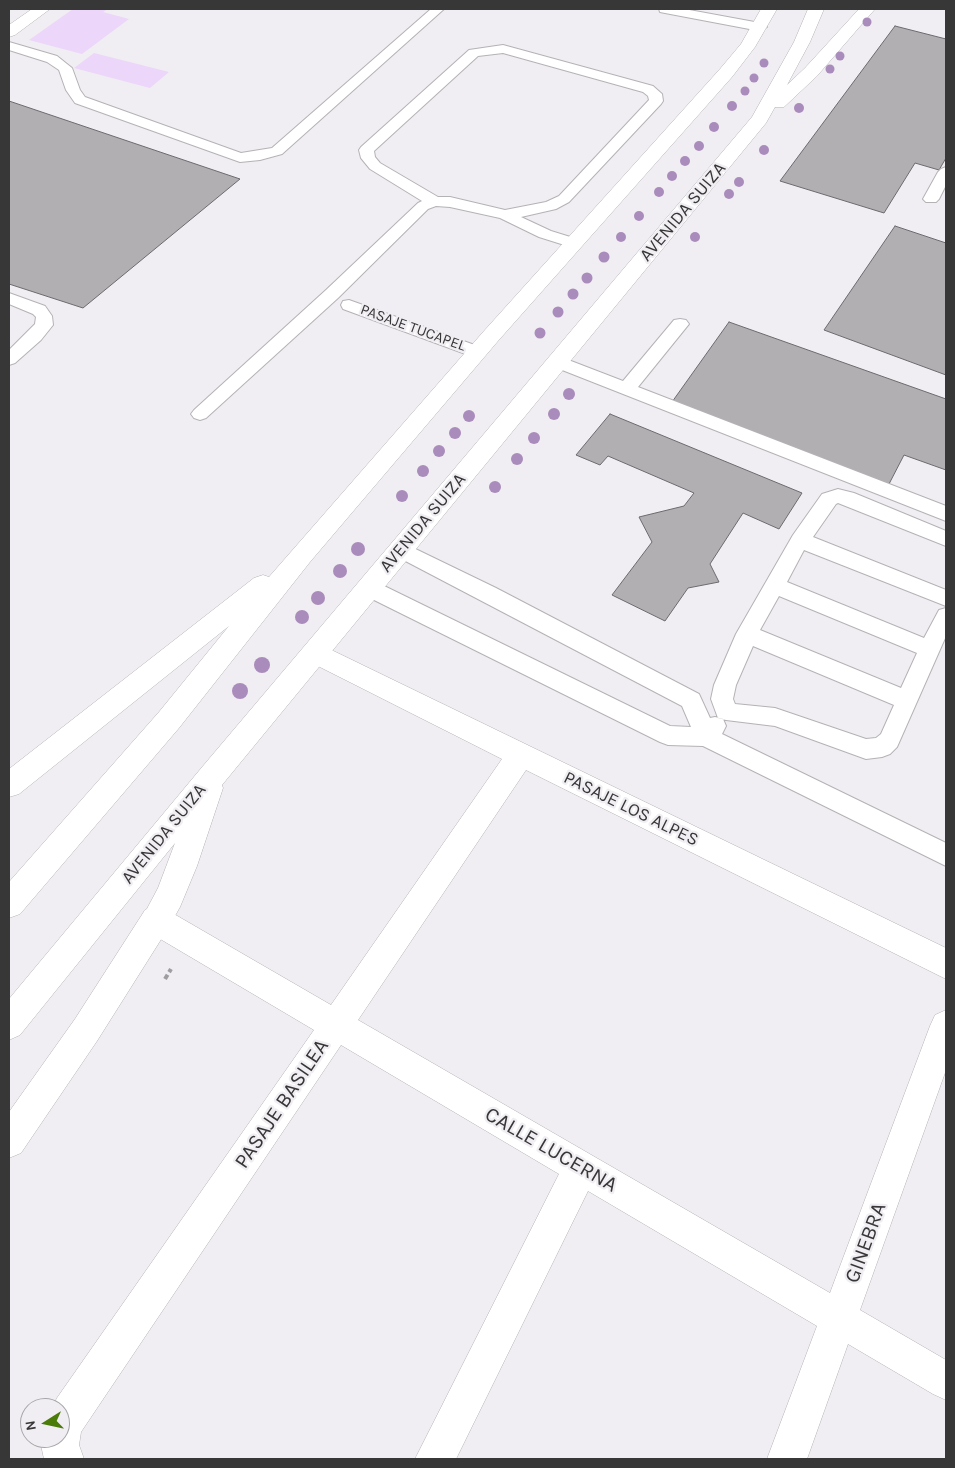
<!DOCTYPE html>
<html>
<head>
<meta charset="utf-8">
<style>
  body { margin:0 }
  #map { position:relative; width:955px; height:1468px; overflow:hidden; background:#f0eef2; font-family:Karla,sans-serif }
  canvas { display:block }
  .frame { position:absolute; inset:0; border:10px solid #383738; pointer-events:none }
  .north { position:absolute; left:20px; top:1398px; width:50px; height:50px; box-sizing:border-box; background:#f0eef2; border:1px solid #a6a5a8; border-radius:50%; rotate:260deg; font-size:14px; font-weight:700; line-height:20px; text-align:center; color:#383738 }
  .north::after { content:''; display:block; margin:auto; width:18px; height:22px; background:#4b7c09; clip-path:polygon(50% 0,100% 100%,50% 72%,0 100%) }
</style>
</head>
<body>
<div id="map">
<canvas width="955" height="1468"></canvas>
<div class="frame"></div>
<div class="north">N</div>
</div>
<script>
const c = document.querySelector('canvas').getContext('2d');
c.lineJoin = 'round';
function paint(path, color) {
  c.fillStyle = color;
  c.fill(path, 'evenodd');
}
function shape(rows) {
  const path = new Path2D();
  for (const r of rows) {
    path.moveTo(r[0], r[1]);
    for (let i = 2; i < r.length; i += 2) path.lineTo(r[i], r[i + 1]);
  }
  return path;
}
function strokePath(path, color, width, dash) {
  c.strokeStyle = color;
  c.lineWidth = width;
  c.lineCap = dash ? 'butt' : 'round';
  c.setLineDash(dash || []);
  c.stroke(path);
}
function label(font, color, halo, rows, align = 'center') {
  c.font = font + ' Karla,sans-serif';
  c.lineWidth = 4.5;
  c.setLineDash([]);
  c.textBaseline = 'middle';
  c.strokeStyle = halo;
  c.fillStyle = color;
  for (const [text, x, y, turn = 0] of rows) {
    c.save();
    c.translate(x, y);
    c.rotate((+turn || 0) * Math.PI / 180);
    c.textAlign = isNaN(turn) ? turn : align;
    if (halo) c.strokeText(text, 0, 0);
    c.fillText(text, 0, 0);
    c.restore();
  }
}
const green = shape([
  [73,9,108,9,103,12,129,19,82,54,29,40],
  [94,53,169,72,150,88,74,68]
]);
const building = shape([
  [895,26,946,39,946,158,939,170,915,163,884,213,780,181,895,26],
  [9,101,240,179,83,308,9,284,9,101],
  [895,226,946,243,946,375,824,330,895,226],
  [729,322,946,399,946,470,904,455,889,484,672,402,729,322],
  [610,414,802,493,779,529,743,513,710,564,719,582,688,588,665,621,612,595,652,542,639,517,684,506,694,493,608,456,600,465,576,455,610,414]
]);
const path = shape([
  [165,979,171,969]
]);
const lane = shape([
  [431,9,444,9,282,154,260,160,240,162,75,103,66,90,59,70,47,62,9,50,9,42,57,56,72,68,80,90,85,97,241,153,272,148,431,9],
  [659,9,684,9,760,23,767,27,760,31,665,13,660,12,659,9],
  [503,45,653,86,662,94,663,101,661,104,569,202,556,209,521,217,551,231,580,240,582,243,580,246,574,248,539,237,500,218,450,207,436,206,428,209,338,298,206,418,200,420,194,418,191,414,194,410,326,290,418,203,422,201,370,169,361,158,359,150,361,147,469,50,503,45],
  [503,53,643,92,648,96,649,100,559,196,546,202,505,210,450,197,438,197,380,163,375,157,374,151,478,56,503,53],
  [946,167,946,185,939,199,936,202,926,202,923,199,938,172,941,169,946,167],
  [9,293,45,306,52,316,53,325,41,340,15,363,9,365,9,350,35,324,36,317,33,314,9,304,9,293],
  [349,300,483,348,486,352,483,356,477,358,471,356,343,309,341,305,343,301,349,300],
  [680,319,686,320,689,324,638,387,946,506,946,521,552,366,549,362,552,358,558,356,623,381,674,320,680,319],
  [838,489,854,493,946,531,946,546,838,503,836,504,813,537,946,590,946,606,804,550,787,582,924,638,939,610,946,608,946,636,897,747,890,754,882,757,866,759,775,726,726,720,718,718,711,699,714,685,736,634,793,535,822,494,838,489],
  [779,596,917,653,901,688,760,630,779,596],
  [753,646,894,705,881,734,876,738,866,739,775,708,735,704,733,699,736,685,753,646],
  [401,542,496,588,699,694,710,718,715,717,723,719,726,726,722,734,946,843,946,866,703,746,668,745,660,742,362,594,359,588,362,582,369,580,376,582,670,726,691,727,682,706,394,555,391,550,394,545,401,542]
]);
const street = shape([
  [32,9,50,9,15,35,9,37,9,25,32,9],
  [315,642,946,948,946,979,526,770,358,1020,830,1293,930,1026,935,1015,946,1010,946,1070,860,1310,946,1360,946,1400,933,1394,848,1344,807,1459,767,1459,817,1326,588,1191,456,1459,415,1459,559,1174,341,1045,85,1426,81,1432,79,1445,84,1459,44,1459,41,1445,41,1438,60,1438,60,1408,52,1408,57,1398,314,1030,145,930,141,920,145,910,156,906,167,910,331,1005,502,759,306,660,302,653,306,646,315,642]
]);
const secondary = shape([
  [156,906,167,910,171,920,167,930,97,1041,21,1153,9,1158,9,1112,75,1019,145,910,156,906]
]);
const primary = shape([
  [761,9,777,9,755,47,732,77,498,341,310,562,179,728,20,914,9,918,9,882,159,712,229,626,19,794,9,797,9,769,254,578,263,575,269,577,484,331,720,69,741,44,761,9],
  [808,9,824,9,810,42,787,85,805,68,859,9,875,9,817,76,784,107,775,107,766,123,222,785,223,788,197,866,180,907,167,930,156,934,145,930,141,920,158,888,175,843,20,1035,9,1040,9,999,203,766,752,117,794,42,808,9]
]);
const trees = [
  [867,22,4.5],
  [840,56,4.5],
  [764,63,4.5],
  [830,69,4.5],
  [754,78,4.5],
  [745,91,4.5],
  [732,106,5],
  [799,108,5],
  [714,127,5],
  [699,146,5],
  [764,150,5],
  [685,161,5],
  [672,176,5],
  [739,182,5],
  [659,192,5],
  [729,194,5],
  [639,216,5],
  [621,237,5],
  [695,237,5],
  [604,257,5.5],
  [587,278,5.5],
  [573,294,5.5],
  [558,312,5.5],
  [540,333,5.5],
  [569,394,6],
  [554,414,6],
  [469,416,6],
  [455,433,6],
  [534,438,6],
  [439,451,6],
  [517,459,6],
  [423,471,6],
  [495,487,6],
  [402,496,6],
  [358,549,7],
  [340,571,7],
  [318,598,7],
  [302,617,7],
  [262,665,8],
  [240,691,8]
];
const farStreetnames = [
  ["PASAJE TUCAPEL",413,328,20]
];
const streetNames = [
  ["AVENIDA SUIZA",683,212,-50],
  ["AVENIDA SUIZA",423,523,-50],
  ["PASAJE LOS ALPES",631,809,26],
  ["AVENIDA SUIZA",164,834,-51]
];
const nearStreetnames = [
  ["PASAJE BASILEA",282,1104,-56],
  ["CALLE LUCERNA",551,1150,30],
  ["GINEBRA",866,1243,-70]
];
paint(green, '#ecd6fa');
paint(building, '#b1afb2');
strokePath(building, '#6c6a6e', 1);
strokePath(lane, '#b5b2b6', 2);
strokePath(street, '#b5b2b6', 1);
strokePath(secondary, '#b5b2b6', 1);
strokePath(primary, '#b5b2b6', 1);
strokePath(path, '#9e9d9f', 4, [5, 3]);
paint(lane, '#fff');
paint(street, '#fff');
paint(secondary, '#fff');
paint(primary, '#fff');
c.fillStyle = '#aa8cbc';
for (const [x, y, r] of trees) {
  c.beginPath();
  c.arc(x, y, r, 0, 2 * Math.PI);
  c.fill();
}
label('15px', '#383738', '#f0eef2', farStreetnames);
label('18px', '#383738', '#f0eef2', streetNames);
label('21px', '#383738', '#f0eef2', nearStreetnames);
</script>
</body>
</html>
